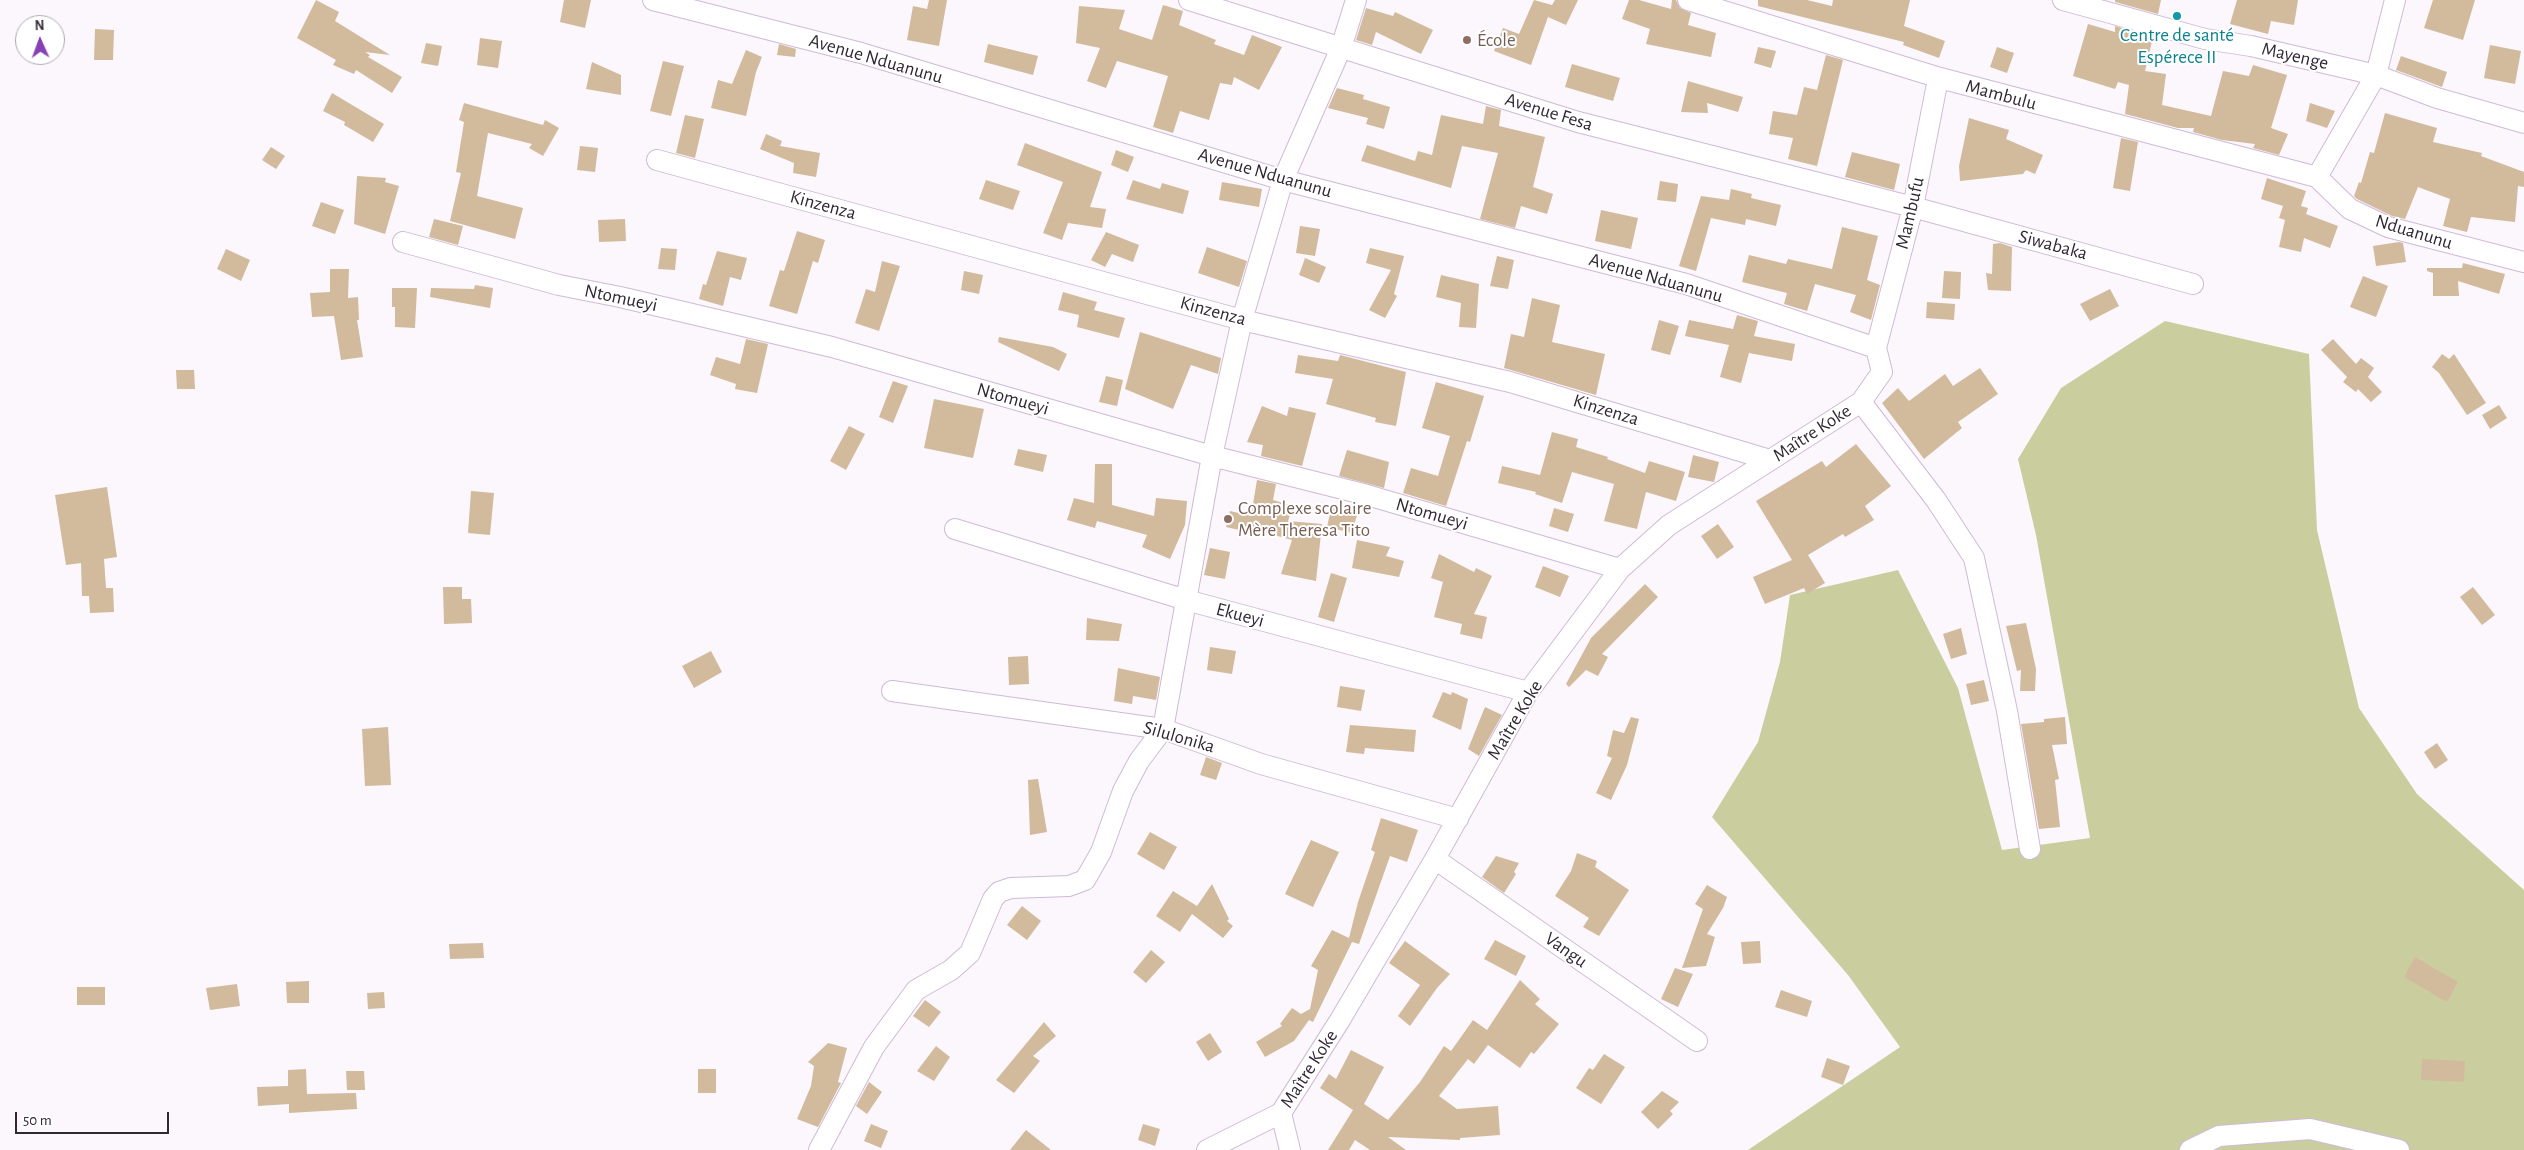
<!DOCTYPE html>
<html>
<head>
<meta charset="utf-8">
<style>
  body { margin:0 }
  #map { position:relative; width:2524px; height:1150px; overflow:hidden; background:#fcf7fd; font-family:"Alegreya Sans",sans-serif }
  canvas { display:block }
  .north { position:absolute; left:15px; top:15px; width:50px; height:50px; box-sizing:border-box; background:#fff; border:1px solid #aca9ad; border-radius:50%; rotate:358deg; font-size:14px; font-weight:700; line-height:20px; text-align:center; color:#302733 }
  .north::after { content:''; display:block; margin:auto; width:18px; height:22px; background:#8641b5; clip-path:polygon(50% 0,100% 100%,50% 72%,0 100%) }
  .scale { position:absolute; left:15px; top:1112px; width:154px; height:22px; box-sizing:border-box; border:2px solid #302733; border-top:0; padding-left:6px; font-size:15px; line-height:18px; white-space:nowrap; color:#302733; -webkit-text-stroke:4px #fff; paint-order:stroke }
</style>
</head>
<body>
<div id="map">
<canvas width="2524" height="1150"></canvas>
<div class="north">N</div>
<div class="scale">50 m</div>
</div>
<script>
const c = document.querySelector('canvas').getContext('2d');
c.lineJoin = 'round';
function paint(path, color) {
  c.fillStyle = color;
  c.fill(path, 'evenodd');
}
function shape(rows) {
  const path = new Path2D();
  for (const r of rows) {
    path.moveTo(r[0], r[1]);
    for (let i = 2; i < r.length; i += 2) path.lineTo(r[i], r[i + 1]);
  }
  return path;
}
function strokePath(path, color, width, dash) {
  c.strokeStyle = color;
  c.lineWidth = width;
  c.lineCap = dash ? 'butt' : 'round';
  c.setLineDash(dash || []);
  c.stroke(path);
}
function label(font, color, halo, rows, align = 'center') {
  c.font = font + ' "Alegreya Sans",sans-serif';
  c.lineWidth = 4;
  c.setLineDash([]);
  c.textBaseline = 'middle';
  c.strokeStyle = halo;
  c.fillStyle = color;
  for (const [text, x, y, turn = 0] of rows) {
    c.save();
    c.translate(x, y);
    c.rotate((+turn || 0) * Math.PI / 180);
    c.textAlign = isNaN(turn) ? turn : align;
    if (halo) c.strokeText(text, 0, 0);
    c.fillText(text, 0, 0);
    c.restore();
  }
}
const green = shape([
  [2165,321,2309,354,2317,530,2359,708,2417,794,2524,890,2524,1150,1748,1150,1900,1047,1848,975,1712,817,1758,742,1780,662,1790,595,1898,570,1958,688,2002,850,2090,838,2036,535,2018,459,2061,388]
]);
const building = shape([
  [316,0,339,12,335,21,390,55,365,52,370,55,368,57,402,77,392,93,356,70,354,74,333,65,336,60,297,38],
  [564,0,591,0,585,28,560,22],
  [929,0,947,0,939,46,907,40,913,6,927,9],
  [1534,0,1552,5,1555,0,1578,0,1566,25,1548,17,1531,65,1494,51,1503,28,1519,34],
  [1629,0,1639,0,1671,9,1672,0,1676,0,1680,8,1691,13,1688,25,1716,33,1711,57,1646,44,1650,29,1622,19],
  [1758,0,1807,0,1832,6,1833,0,1910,0,1904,26,1945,41,1939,58,1903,45,1904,42,1758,6],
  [2115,0,2161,0,2158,14,2115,2],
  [2237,0,2298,0,2294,25,2271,21,2268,34,2230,24],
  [2433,0,2475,0,2463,40,2424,28],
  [1163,5,1183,11,1179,25,1216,40,1214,44,1244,55,1252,35,1282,47,1259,90,1234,77,1232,85,1220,83,1209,120,1180,111,1173,133,1153,127,1168,76,1117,61,1106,88,1087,81,1100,48,1076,43,1079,6,1125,10,1119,29,1152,40],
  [1366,8,1393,16,1395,12,1433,30,1421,54,1376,32,1372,45,1356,40],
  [2088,24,2115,32,2115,26,2153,37,2145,71,2166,74,2162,105,2211,116,2223,71,2249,76,2253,65,2287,75,2271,128,2288,134,2279,155,2253,148,2255,144,2222,140,2193,132,2194,128,2178,128,2125,114,2129,85,2118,82,2115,89,2073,76],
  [95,29,114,30,113,60,94,60],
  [480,38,502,41,498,68,477,65],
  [426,43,442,46,438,66,421,63],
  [779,44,796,49,795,57,777,55],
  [988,44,1038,56,1033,75,984,62],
  [2490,45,2521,51,2515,84,2484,78],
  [1758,47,1776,51,1771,68,1754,63],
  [1997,47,2014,53,2007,73,1990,67],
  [746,50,762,57,756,72,746,116,711,108,718,80,732,84],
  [1826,55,1843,60,1817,166,1788,159,1793,138,1769,134,1773,111,1797,115,1804,87,1817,90],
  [2401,56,2447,72,2442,87,2396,70],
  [663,61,684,66,671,116,650,111],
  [592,62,621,75,621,95,586,89],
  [1572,64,1620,78,1613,101,1565,87],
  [1688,81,1743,97,1738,112,1707,103,1708,113,1681,112],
  [1337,88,1364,95,1363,99,1390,107,1384,129,1366,124,1368,118,1328,108],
  [332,93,384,124,373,142,344,125,345,122,323,111],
  [464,103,543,125,545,120,559,128,543,156,529,148,532,144,488,133,477,196,523,208,515,239,450,221,461,173,456,172,464,122,459,120],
  [2310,103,2335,111,2327,128,2306,121],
  [1486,106,1501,110,1499,126,1545,137,1533,187,1553,194,1547,214,1521,206,1515,228,1480,219,1498,153,1462,146,1451,188,1361,161,1367,145,1415,161,1418,151,1432,155,1441,115,1483,124],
  [2385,113,2437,128,2433,142,2482,153,2481,156,2524,172,2524,187,2518,186,2515,222,2471,217,2467,232,2443,226,2450,199,2418,187,2405,219,2392,216,2357,199,2354,196,2359,182,2361,183,2370,152,2374,153],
  [685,115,704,119,695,158,676,153],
  [1969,118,2009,130,2006,139,2043,155,2035,174,2026,170,2023,174,1960,181,1959,166],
  [766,134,782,141,780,146,820,153,816,177,793,173,794,163,760,149],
  [2121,138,2138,142,2130,191,2113,188],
  [1025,143,1102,172,1090,207,1106,209,1102,228,1068,223,1062,240,1043,233,1063,182,1017,165],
  [580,146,598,148,595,172,577,170],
  [271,147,285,156,276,169,262,160],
  [1116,150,1134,157,1128,172,1111,165],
  [1852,152,1900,164,1894,190,1845,177],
  [357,176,386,178,385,182,399,186,385,234,354,224],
  [2267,178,2306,191,2301,206,2308,208,2306,214,2338,226,2330,248,2304,238,2301,252,2279,247,2285,220,2279,218,2283,206,2261,199],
  [986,180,1020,191,1013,210,979,199],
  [1133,180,1160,189,1162,183,1189,191,1183,214,1126,199],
  [1660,181,1678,184,1676,202,1657,200],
  [1222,182,1262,189,1259,207,1219,200],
  [1731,189,1752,194,1751,198,1781,205,1776,226,1746,219,1745,225,1711,218,1696,271,1679,266,1701,196,1729,200],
  [321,202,344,210,335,234,312,226],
  [1601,210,1638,218,1631,249,1595,241],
  [434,219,463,226,458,245,429,237],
  [625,219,626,241,599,242,598,220],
  [1300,226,1320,229,1315,256,1296,253],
  [1842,227,1878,236,1867,280,1880,285,1871,320,1850,312,1856,295,1815,284,1807,311,1784,304,1787,293,1742,282,1749,255,1786,264,1788,259,1832,269],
  [797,231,825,240,818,263,813,261,797,314,769,306,780,270,784,271],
  [1106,232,1139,245,1133,262,1112,254,1105,267,1091,260],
  [2399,242,2403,243,2406,262,2376,266,2373,246],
  [2000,243,2012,247,2011,291,1988,290,1986,273,1992,274,1993,244],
  [1207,247,1247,261,1239,287,1198,273],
  [661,248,677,249,675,270,658,269],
  [1370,248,1404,256,1394,294,1397,296,1385,318,1369,310,1391,270,1366,263],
  [226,249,250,260,241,281,217,269],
  [717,251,747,258,741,280,730,277,723,306,699,299,703,284,706,285],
  [1497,256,1514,260,1508,289,1490,286],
  [1305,258,1326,267,1319,283,1299,275],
  [882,261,900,266,879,331,855,323,866,289,875,292],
  [2463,263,2505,274,2499,294,2458,281,2459,296,2433,296,2433,273,2427,271,2427,268,2462,268],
  [330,269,349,269,348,298,358,297,359,320,357,320,363,357,341,360,334,316,312,317,310,293,330,292],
  [964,271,983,275,979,294,961,290],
  [1944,271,1961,272,1960,299,1942,298],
  [1441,275,1479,284,1476,328,1459,327,1461,303,1436,297],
  [2363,276,2388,286,2376,317,2350,307],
  [475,285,493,288,490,308,430,297,431,288,474,289],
  [392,288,417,288,415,328,395,327,395,307,392,307],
  [2110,289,2119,306,2090,321,2080,304],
  [1063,292,1097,302,1094,310,1125,318,1119,338,1077,327,1079,315,1058,310],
  [1532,298,1560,305,1552,342,1605,354,1596,395,1504,368,1511,334,1524,337],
  [1927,302,1955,304,1954,320,1926,318],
  [1737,315,1758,321,1754,336,1795,344,1792,361,1749,353,1741,383,1720,377,1729,345,1685,336,1689,320,1733,329],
  [1659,320,1679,326,1670,355,1651,350],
  [1140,332,1221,358,1218,374,1191,365,1173,409,1125,389],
  [999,337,1053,347,1067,354,1059,371,998,342],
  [746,339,768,344,757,393,735,389,736,384,710,375,716,357,740,364],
  [2333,339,2356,364,2361,358,2374,368,2368,377,2382,392,2371,402,2358,389,2356,392,2343,382,2347,377,2321,350],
  [2442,354,2449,359,2454,354,2486,403,2467,415,2439,373,2432,367],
  [1298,355,1338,361,1340,355,1406,372,1396,426,1375,422,1376,418,1326,404,1333,379,1295,373],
  [1980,368,1998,394,1958,422,1962,428,1924,459,1882,403,1898,388,1909,401,1945,374,1953,386],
  [176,370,194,370,195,389,177,389],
  [1106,376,1123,380,1117,406,1099,402],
  [893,381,908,386,893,423,879,417],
  [1436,382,1484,396,1470,442,1467,441,1446,506,1403,493,1411,468,1438,476,1450,436,1422,428],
  [934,399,984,409,973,458,924,448],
  [2499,405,2507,418,2490,429,2482,415],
  [1262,406,1287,416,1289,407,1316,413,1302,466,1261,456,1263,445,1247,442],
  [849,426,865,434,846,470,830,461],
  [1552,432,1578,439,1576,447,1608,457,1607,459,1645,473,1649,461,1685,472,1676,501,1646,492,1637,529,1604,521,1614,484,1572,472,1562,503,1535,494,1536,492,1498,483,1502,466,1540,475],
  [1856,444,1891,486,1865,506,1874,520,1845,537,1843,534,1808,555,1825,583,1807,594,1804,588,1765,604,1753,577,1792,560,1756,501,1822,461,1826,467],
  [1018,449,1047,455,1043,472,1014,465],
  [1347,450,1389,462,1384,488,1339,476],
  [1693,455,1719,462,1714,482,1688,477],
  [1095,464,1112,464,1112,505,1154,516,1156,498,1187,501,1185,525,1170,559,1142,547,1147,535,1097,521,1095,528,1067,520,1074,498,1094,503],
  [1257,480,1276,484,1273,500,1293,506,1288,521,1322,524,1316,581,1281,574,1292,540,1249,528,1248,532,1226,527,1230,511,1251,516],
  [107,487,117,557,104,559,106,588,113,588,114,612,90,613,89,596,82,596,81,563,66,565,55,495],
  [471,491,494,493,490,535,468,533],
  [1332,505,1357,515,1352,533,1327,527],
  [1554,508,1574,514,1568,532,1549,526],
  [1718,524,1734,547,1717,559,1701,536],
  [1357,540,1390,547,1386,556,1404,561,1399,577,1352,568],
  [1210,548,1230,552,1225,579,1204,575],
  [1439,554,1474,572,1476,568,1492,576,1474,614,1487,617,1482,639,1460,634,1462,624,1434,617,1443,582,1431,578],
  [1543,566,1569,576,1560,597,1535,587],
  [1331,573,1347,578,1334,622,1318,617],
  [1645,584,1658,597,1602,654,1608,657,1598,676,1586,670,1569,687,1566,684,1591,638],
  [443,587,462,587,462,599,471,599,472,623,444,624],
  [2473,587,2495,615,2482,625,2460,597],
  [1087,618,1122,624,1119,641,1086,640],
  [2026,623,2036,669,2035,691,2020,691,2021,670,2017,671,2006,626],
  [1961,628,1967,654,1951,659,1943,634],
  [1210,647,1236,651,1232,674,1207,670],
  [711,651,722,672,694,688,682,666],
  [1028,656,1029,684,1009,685,1008,657],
  [1118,668,1160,677,1156,700,1133,696,1132,704,1114,701],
  [1984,680,1989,701,1971,705,1966,684],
  [1340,686,1365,690,1361,711,1337,707],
  [1443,692,1451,695,1452,692,1468,699,1461,730,1432,717],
  [1485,707,1502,715,1479,756,1468,749],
  [1631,717,1639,719,1627,765,1611,800,1596,793,1612,758,1607,756,1613,730,1624,733],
  [2065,717,2067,744,2052,745,2059,779,2055,780,2060,827,2039,829,2021,724,2044,722,2044,719],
  [1350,725,1416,730,1414,752,1365,748,1364,754,1346,752],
  [388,727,391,785,365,786,362,729],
  [2437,743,2448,760,2435,769,2424,752],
  [1206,757,1222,763,1216,780,1200,775],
  [1038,779,1047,832,1030,835,1028,780],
  [1381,818,1418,830,1407,862,1390,856,1359,944,1352,942,1313,1022,1309,1020,1294,1041,1265,1057,1256,1042,1282,1026,1280,1024,1292,1008,1301,1014,1310,1009,1318,970,1311,966,1332,930,1349,938,1358,902,1375,852,1371,850],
  [1150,832,1177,847,1164,870,1137,854],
  [1311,840,1339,852,1313,907,1285,894],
  [1577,853,1597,861,1595,867,1629,890,1599,936,1583,927,1589,918,1555,896,1571,871],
  [1496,856,1519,863,1514,872,1516,874,1504,893,1482,877],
  [1212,884,1229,919,1227,921,1233,926,1223,938,1192,914,1180,932,1156,916,1173,891,1197,906],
  [1707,885,1727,897,1723,908,1707,934,1715,937,1706,966,1682,968,1703,909,1695,904],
  [1022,906,1041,921,1027,940,1007,925],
  [1495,940,1526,956,1516,976,1484,959],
  [1405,941,1450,974,1437,988,1410,1026,1398,1016,1420,985,1389,963],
  [1760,941,1761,963,1743,964,1741,942],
  [483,943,484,958,450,959,449,944],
  [1151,950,1165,962,1146,983,1133,972],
  [2415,957,2458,982,2447,1002,2404,977],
  [1675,968,1693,974,1678,1007,1661,999],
  [1520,980,1540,999,1535,1004,1559,1024,1534,1054,1531,1052,1520,1068,1488,1045,1474,1064,1468,1059,1439,1096,1457,1109,1498,1106,1500,1135,1460,1138,1460,1140,1388,1137,1406,1150,1370,1150,1355,1140,1349,1150,1328,1150,1353,1110,1320,1088,1329,1074,1336,1079,1351,1050,1384,1067,1364,1104,1388,1120,1420,1082,1444,1046,1451,1051,1473,1020,1487,1030],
  [309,981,309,1003,287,1003,286,982],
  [237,984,240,1006,210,1010,206,988],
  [77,987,105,987,105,1005,77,1005],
  [1781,990,1812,1001,1807,1017,1775,1007],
  [384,992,385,1008,368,1009,367,993],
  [925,1000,941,1012,929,1027,913,1016],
  [1044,1022,1056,1036,1033,1056,1040,1061,1014,1093,996,1080],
  [1210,1033,1222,1052,1208,1061,1196,1042],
  [828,1043,847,1048,838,1082,841,1083,818,1127,797,1119,811,1086,814,1066,808,1062],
  [936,1046,950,1057,934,1081,917,1071],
  [1604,1054,1625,1067,1601,1104,1576,1088,1589,1068,1593,1070],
  [1827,1058,1850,1066,1843,1085,1821,1077],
  [2422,1059,2465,1061,2464,1082,2421,1080],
  [306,1069,307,1094,356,1093,357,1109,289,1113,289,1104,258,1106,257,1087,288,1086,288,1070],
  [698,1069,716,1069,716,1093,698,1093],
  [346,1071,364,1071,365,1090,347,1090],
  [869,1082,882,1092,867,1114,856,1106],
  [1662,1091,1679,1102,1670,1111,1673,1114,1658,1129,1641,1112],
  [871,1124,888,1131,881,1148,864,1141],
  [1143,1124,1160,1129,1155,1146,1138,1140],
  [1026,1130,1051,1150,1010,1150]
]);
const minor = shape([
  [653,0,861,53,1283,180,1686,284,1876,348],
  [1189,0,1578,122,1913,207,2193,284],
  [1688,0,1940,78,2317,177],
  [2063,0,2205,39,2251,46,2376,75,2437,98,2524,123],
  [657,160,1242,320,1510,382,1770,460],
  [2317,177,2350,209,2388,227,2524,262],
  [2317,177,2376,75,2395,0],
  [403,242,559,285,620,297,832,347,1212,456,1367,495,1620,569],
  [1861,402,1936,500,1974,558,2007,711,2030,849],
  [955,529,1186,600,1528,692],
  [892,691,1163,729,1261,764,1458,819],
  [1435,859,1697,1041],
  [1281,1113,1290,1150],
  [819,1150,874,1047,916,990,951,970,970,953,993,899,999,892,1011,888,1069,886,1085,880,1101,852,1123,791,1139,761,1163,729,1212,456,1242,320,1283,180,1341,48,1356,0],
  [1207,1150,1281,1113,1340,1020,1435,859,1528,692,1620,569,1669,525,1861,402,1882,372,1876,348,1913,207,1936,89,1940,78],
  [2190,1150,2219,1136,2310,1129,2399,1150]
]);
const markers = [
  [2177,16,5,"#0f9aa8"],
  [1467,40,5,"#8d6e63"],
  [1228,519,5,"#8d6e63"]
];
const cultureNames = [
  ["Centre de santé",2177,35],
  ["Espérece II",2177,57]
];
const educationNames = [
  ["École",1477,40],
  ["Complexe scolaire",1238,508],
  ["Mère Theresa Tito",1238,530]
];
const streetNames = [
  ["Mayenge",2295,56,13],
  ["Avenue Nduanunu",876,59,16],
  ["Mambulu",2001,95,15],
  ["Avenue Fesa",1549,112,17],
  ["Avenue Nduanunu",1265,173,16],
  ["Kinzenza",823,205,15],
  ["Mambufu",1910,213,-77],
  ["Nduanunu",2414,232,17],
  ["Siwabaka",2053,245,15],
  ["Avenue Nduanunu",1656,278,16],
  ["Ntomueyi",621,298,12],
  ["Kinzenza",1213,311,15],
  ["Ntomueyi",1013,399,16],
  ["Kinzenza",1606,410,17],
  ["Maître Koke",1812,433,-33],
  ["Ntomueyi",1432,514,16],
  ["Ekueyi",1240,615,15],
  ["Maître Koke",1515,720,-59],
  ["Silulonika",1179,737,16],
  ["Vangu",1566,950,35],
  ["Maître Koke",1309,1069,-57]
];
paint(green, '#cace9f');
paint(building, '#d2ba9d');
strokePath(minor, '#cfb9d7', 22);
strokePath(minor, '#fff', 20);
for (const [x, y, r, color] of markers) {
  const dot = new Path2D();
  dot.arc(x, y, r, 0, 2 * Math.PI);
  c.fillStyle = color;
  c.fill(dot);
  strokePath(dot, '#fff', 2);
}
label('19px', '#0d838f', '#fff', cultureNames);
label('19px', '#785e54', '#fff', educationNames, 'left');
label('19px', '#302733', '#fff', streetNames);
</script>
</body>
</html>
